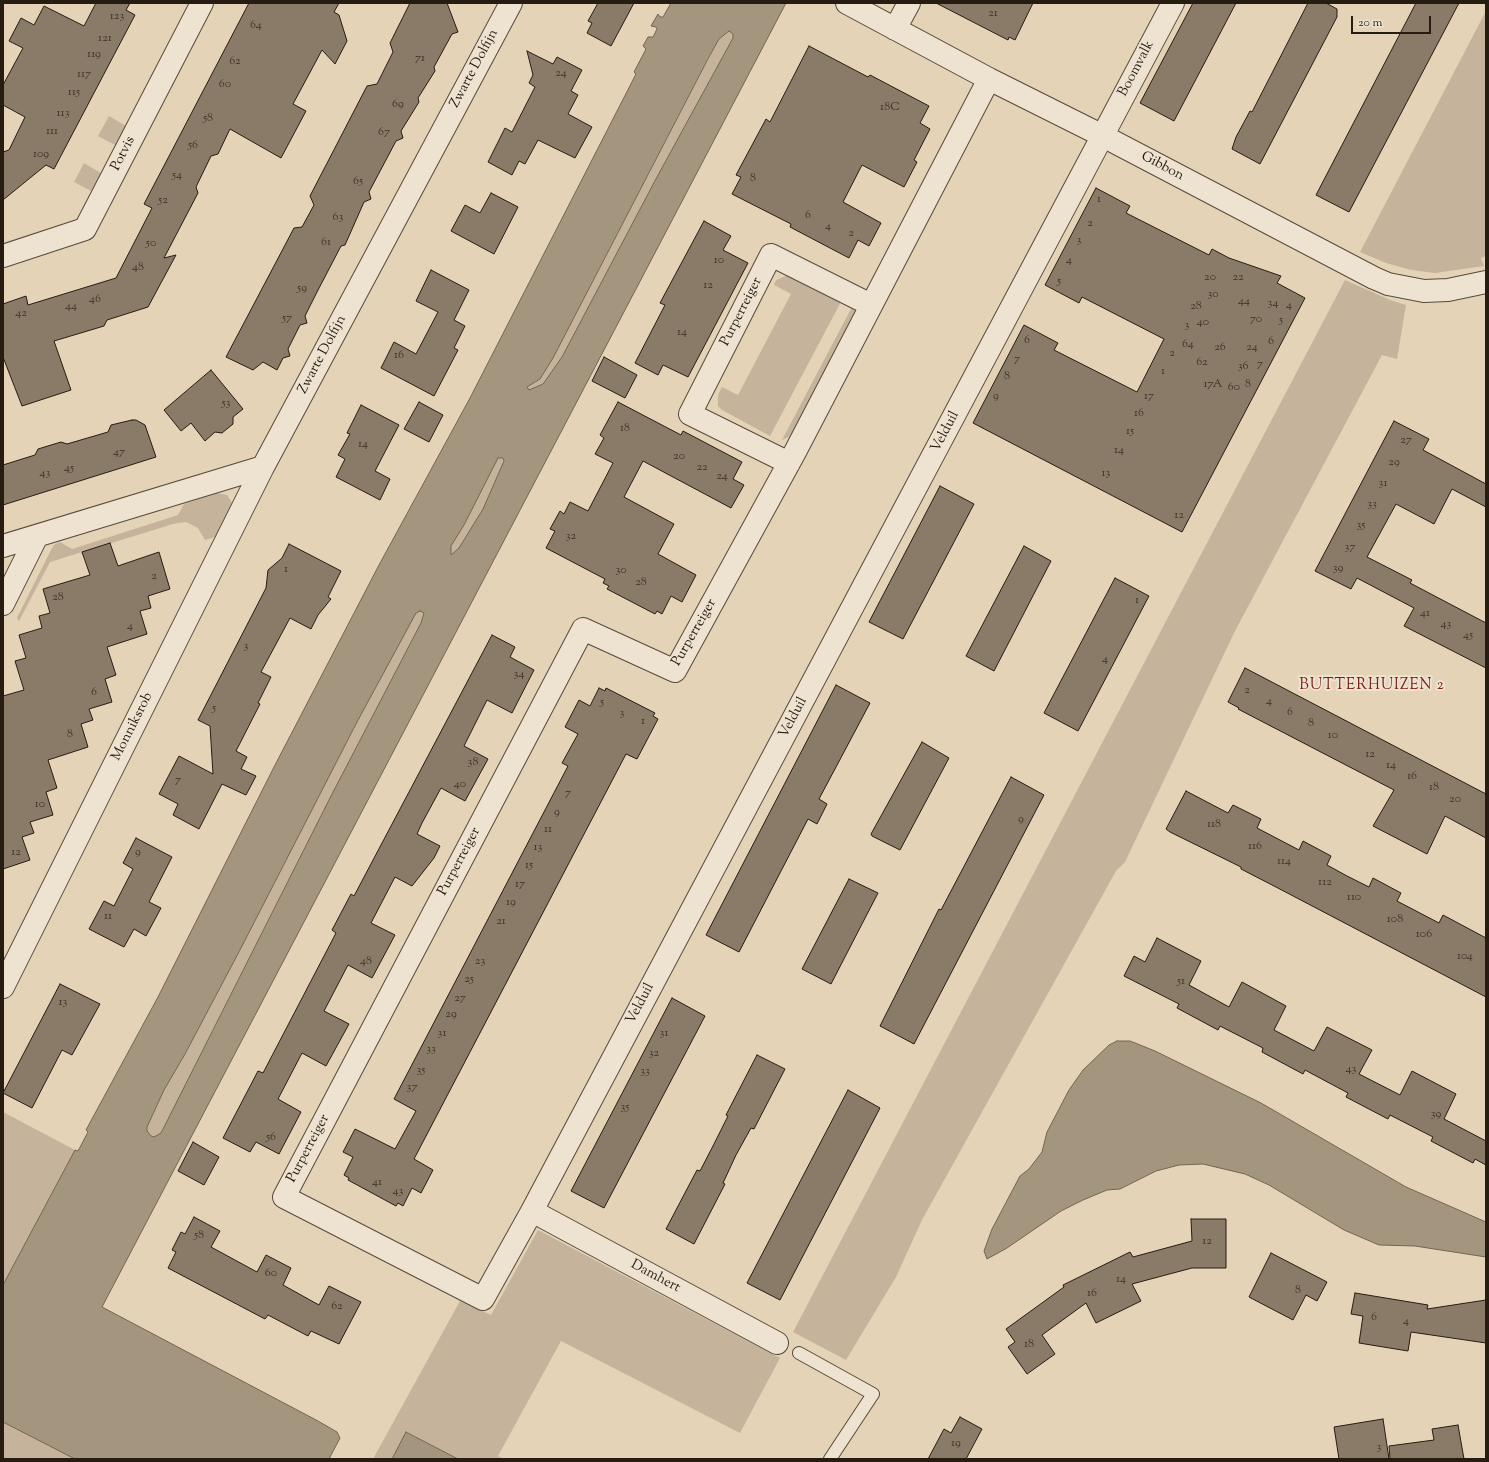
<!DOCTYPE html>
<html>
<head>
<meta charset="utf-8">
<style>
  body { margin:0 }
  #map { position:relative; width:1489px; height:1462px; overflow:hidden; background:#e5d3b7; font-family:"Sorts Mill Goudy",serif }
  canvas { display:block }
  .frame { position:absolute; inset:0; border:4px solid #261c12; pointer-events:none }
  .scale { position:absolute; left:1351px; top:16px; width:80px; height:18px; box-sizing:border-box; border:2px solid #261c12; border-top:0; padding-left:5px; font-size:12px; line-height:14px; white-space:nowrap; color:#261c12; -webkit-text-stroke:3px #eee2d0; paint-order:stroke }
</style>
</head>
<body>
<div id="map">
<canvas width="1489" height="1462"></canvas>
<div class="frame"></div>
<div class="scale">20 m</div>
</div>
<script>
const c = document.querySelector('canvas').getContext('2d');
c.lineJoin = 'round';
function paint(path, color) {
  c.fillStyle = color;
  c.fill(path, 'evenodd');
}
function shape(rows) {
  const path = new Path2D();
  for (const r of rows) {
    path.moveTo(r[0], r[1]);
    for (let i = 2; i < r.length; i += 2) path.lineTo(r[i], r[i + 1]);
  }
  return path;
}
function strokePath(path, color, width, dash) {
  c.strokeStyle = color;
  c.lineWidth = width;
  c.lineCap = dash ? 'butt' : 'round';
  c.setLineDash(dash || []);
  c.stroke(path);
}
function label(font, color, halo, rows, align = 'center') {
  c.font = font + ' "Sorts Mill Goudy",serif';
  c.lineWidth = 4;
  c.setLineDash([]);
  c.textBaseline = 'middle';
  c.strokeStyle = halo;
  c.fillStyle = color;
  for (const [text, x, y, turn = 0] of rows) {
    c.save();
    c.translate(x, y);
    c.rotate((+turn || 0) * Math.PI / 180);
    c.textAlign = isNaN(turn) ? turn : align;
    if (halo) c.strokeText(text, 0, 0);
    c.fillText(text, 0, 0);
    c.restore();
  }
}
const green = shape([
  [1486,11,1486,256,1481,258,1484,266,1435,273,1411,270,1386,263,1360,252],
  [729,31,733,34,733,38,657,177,562,357,543,384,529,391,527,387,540,379,553,358,719,39],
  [109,116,126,126,115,145,98,136],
  [84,163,101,173,91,191,74,182],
  [793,273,843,298,770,436,722,410,718,406,718,395,722,387,738,395,791,294,774,285,776,280],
  [1345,280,1390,300,1406,305,1397,359,1382,355,1235,631,1125,862,1116,871,922,1220,896,1277,846,1360,793,1332],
  [853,305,856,314,793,435,782,440],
  [498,458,502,458,504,461,483,509,459,548,451,555,451,546,464,525],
  [217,493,227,495,233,504,218,531,222,533,221,535,205,540,198,528,186,522,173,524,50,562,19,621,17,618,52,548,55,544,60,542,72,549,178,515,184,504],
  [420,611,424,613,421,623,331,796,161,1133,154,1137,151,1136,147,1131,147,1127,164,1090,185,1054,241,948,357,722,416,612],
  [3,1112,75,1150,3,1285],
  [538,1230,780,1358,740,1433,561,1341,498,1456,504,1459,458,1459,407,1432,392,1459,373,1459,460,1301,491,1315],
  [3,1422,8,1424,75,1459,3,1459]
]);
const water = shape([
  [671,3,786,3,102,1307,318,1421,337,1432,340,1438,329,1459,75,1459,3,1422,3,1285,75,1150,78,1151,88,1132,86,1130,158,997,274,767,379,565,470,398,636,74,634,72,646,49,643,46,648,37,653,37,657,29,656,27,651,26,658,14,660,17,663,17,671,3],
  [729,31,733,34,733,38,657,177,562,357,543,384,529,390,527,387,540,379,553,358,709,57,719,39,729,31],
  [498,458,503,458,504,461,483,509,459,548,451,555,451,546,464,525,498,458],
  [420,611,424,613,421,623,331,796,161,1133,154,1137,151,1136,147,1131,147,1127,164,1090,185,1054,241,948,357,722,416,613,420,611],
  [1117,1041,1130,1041,1155,1051,1261,1103,1406,1187,1486,1222,1486,1257,1415,1246,1379,1245,1344,1230,1269,1185,1245,1174,1203,1164,1179,1165,1156,1171,1120,1189,1107,1190,1083,1200,1061,1211,1007,1248,987,1259,984,1251,992,1229,1020,1176,1029,1169,1042,1152,1047,1132,1069,1090,1083,1070,1109,1045,1117,1041],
  [406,1432,458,1459,392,1459,406,1432]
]);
const building = shape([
  [96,3,130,3,126,10,135,15,54,169,46,165,3,200,3,152,9,150,25,117,3,105,3,85,23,48,9,41,21,18,34,25,44,6,84,26,96,3],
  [249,3,339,3,334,12,339,15,347,41,335,64,322,50,293,104,306,111,281,158,230,129,218,154,211,156,196,187,198,193,164,258,176,255,148,307,107,320,104,326,54,341,71,390,22,406,3,357,3,304,26,296,28,305,116,278,152,208,144,204,249,3],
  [410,3,447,3,458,32,452,34,434,67,435,71,418,98,419,102,401,131,403,138,396,141,369,192,371,199,364,202,345,245,341,246,317,292,305,316,307,323,300,325,288,349,290,356,283,358,277,370,263,362,253,370,226,357,294,228,302,227,314,205,310,196,367,86,377,84,393,52,390,43,410,3],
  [598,3,634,3,611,46,587,33,592,23,588,21,598,3],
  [936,3,1033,3,1015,40,1009,37,1008,40,936,3],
  [1193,3,1236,3,1174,121,1140,103,1193,3],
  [1308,3,1326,3,1337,9,1337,17,1260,164,1232,149,1236,137,1250,111,1252,112,1308,3],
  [1416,3,1459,3,1349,212,1316,195,1416,3],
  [809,46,868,77,870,75,929,106,920,123,930,129,914,160,917,162,904,187,862,165,843,202,881,223,869,246,858,240,849,258,790,227,791,224,732,194,741,177,736,175,766,119,770,122,809,46],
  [527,51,553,64,557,57,582,70,571,91,578,95,568,114,592,127,575,158,538,140,525,164,519,161,512,175,488,162,505,128,512,132,535,87,529,83,533,75,527,51],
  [1096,188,1130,206,1126,213,1209,255,1212,249,1229,258,1281,276,1277,283,1305,298,1182,532,973,423,1024,325,1058,343,1054,350,1137,392,1164,339,1082,297,1079,303,1045,285,1096,188],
  [491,193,518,207,494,254,451,231,465,205,480,213,491,193],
  [704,221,731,236,723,250,748,263,688,377,663,365,658,375,635,363,665,305,660,303,704,221],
  [431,270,469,290,454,320,465,326,454,348,458,350,434,396,381,368,394,342,416,354,438,312,416,301,431,270],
  [604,357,637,375,625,398,592,381,604,357],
  [211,370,243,409,233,417,233,424,222,433,215,432,205,441,191,423,181,431,164,410,211,370],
  [419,402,443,415,429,442,404,429,419,402],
  [618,402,681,435,683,431,742,462,733,479,744,485,731,508,643,461,624,497,674,524,658,554,696,575,682,602,671,596,662,614,657,611,655,614,607,589,609,586,603,583,605,579,546,548,555,531,550,529,560,511,564,514,570,502,588,511,613,463,595,454,604,438,600,435,618,402],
  [361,405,399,425,375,471,390,479,380,500,336,477,345,459,338,455,350,434,347,433,361,405],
  [132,420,136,420,145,425,156,457,3,505,3,465,35,455,38,449,61,442,67,444,108,432,111,425,132,420],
  [1394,421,1429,439,1423,450,1486,484,1486,507,1452,489,1434,524,1396,504,1367,557,1412,580,1410,583,1486,623,1486,668,1404,626,1414,608,1357,578,1351,589,1315,571,1394,421],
  [940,486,974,504,903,639,869,622,940,486],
  [110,543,118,566,159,552,170,589,148,596,151,608,140,611,147,634,107,647,116,675,105,679,112,702,89,709,93,720,81,724,88,747,48,760,57,788,46,792,53,815,30,822,34,833,22,837,30,860,3,869,3,696,24,690,15,661,26,658,19,635,42,628,39,616,50,613,43,589,90,575,82,552,110,543],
  [289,544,341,571,328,597,331,599,318,615,311,629,290,618,261,672,271,677,258,703,260,704,236,751,247,757,241,769,256,776,246,795,222,784,199,829,173,815,178,804,159,794,179,756,213,774,210,726,198,720,266,588,268,570,282,558,289,544],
  [1024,546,1051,561,994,671,966,656,1024,546],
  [1115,578,1149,596,1078,731,1044,713,1115,578],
  [492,635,515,647,510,657,534,670,512,713,487,700,464,746,488,759,465,801,441,788,422,823,417,834,440,846,434,858,412,886,395,877,371,923,395,935,372,978,348,965,324,1011,349,1024,326,1066,302,1053,278,1099,301,1112,279,1154,256,1142,250,1152,223,1138,258,1071,263,1073,336,933,332,930,351,894,354,896,492,635],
  [1245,668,1486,794,1486,838,1445,816,1427,854,1373,826,1394,790,1238,709,1239,708,1228,702,1245,668],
  [836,685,870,703,819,799,827,804,817,824,808,819,739,952,706,935,836,685],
  [599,688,605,691,606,688,655,713,653,716,658,719,637,759,626,754,414,1159,433,1170,421,1193,412,1188,403,1206,398,1203,396,1206,348,1180,349,1178,344,1175,353,1157,343,1152,355,1129,395,1149,416,1111,394,1099,568,766,562,763,578,734,565,727,579,700,590,706,599,688],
  [922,742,949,758,900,850,872,836,871,834,922,742],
  [1011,777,1044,795,914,1044,880,1026,939,909,941,910,1011,777],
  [1186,791,1228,813,1233,805,1261,819,1257,828,1299,850,1303,841,1331,856,1327,865,1347,876,1369,887,1373,878,1401,893,1397,901,1439,923,1443,915,1486,938,1486,997,1274,886,1241,869,1241,867,1170,832,1166,829,1186,791],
  [136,838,172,857,149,902,161,908,146,936,134,929,124,947,89,929,104,901,114,906,133,869,123,863,136,838],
  [849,879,878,893,831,984,802,969,849,879],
  [1157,938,1201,961,1189,985,1229,1007,1242,982,1286,1006,1274,1030,1314,1051,1327,1027,1372,1050,1359,1074,1400,1095,1412,1071,1456,1094,1444,1119,1486,1141,1486,1165,1475,1159,1473,1163,1431,1141,1433,1137,1390,1115,1388,1119,1346,1097,1348,1093,1305,1070,1303,1074,1262,1052,1263,1048,1220,1026,1218,1030,1177,1008,1179,1004,1124,976,1134,956,1145,962,1157,938],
  [60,984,100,1004,72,1055,62,1050,32,1108,3,1093,60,984],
  [672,998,705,1016,604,1208,571,1191,672,998],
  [757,1055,785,1069,754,1129,751,1128,736,1155,723,1183,725,1184,694,1244,666,1229,697,1170,700,1171,714,1144,728,1116,726,1115,757,1055],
  [848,1090,880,1108,780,1300,747,1283,848,1090],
  [193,1142,219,1157,204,1185,178,1171,193,1142],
  [194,1217,220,1231,211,1247,257,1272,266,1255,291,1268,283,1285,319,1305,329,1286,361,1302,339,1344,311,1331,308,1336,268,1315,265,1319,168,1268,176,1252,172,1250,181,1232,185,1234,194,1217],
  [1191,1219,1226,1219,1226,1268,1192,1268,1132,1284,1141,1301,1096,1323,1086,1303,1042,1335,1055,1354,1027,1374,1008,1347,1015,1342,1006,1329,1064,1287,1063,1285,1130,1252,1133,1257,1192,1241,1191,1219],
  [1271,1253,1327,1282,1317,1301,1306,1295,1293,1320,1249,1297,1271,1253],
  [1355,1293,1428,1305,1427,1309,1486,1300,1486,1343,1411,1332,1408,1351,1359,1343,1363,1316,1351,1314,1355,1293],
  [960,1417,982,1429,966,1459,928,1459,944,1429,951,1433,960,1417],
  [1383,1419,1389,1459,1339,1459,1334,1427,1383,1419],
  [1458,1425,1464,1459,1390,1459,1389,1446,1434,1440,1432,1429,1458,1425]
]);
const service = shape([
  [799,1353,873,1394,830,1459]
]);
const minor = shape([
  [847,3,989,79,1101,135,1374,278,1388,284,1424,291,1448,290,1486,282],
  [895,29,909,3],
  [989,79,795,452,675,671,583,629,284,1197,483,1299,532,1211,1173,3],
  [3,256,85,229,202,3],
  [789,463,690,414,771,255,871,305],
  [3,546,263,467,511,3],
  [3,604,37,536],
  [3,987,263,467],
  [532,1211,777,1343]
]);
const numberNames = [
  ["21",993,14],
  ["123",117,17],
  ["64",256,26],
  ["121",105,39],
  ["119",94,55],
  ["71",420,59],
  ["62",235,62],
  ["24",561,74],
  ["117",84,75],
  ["60",225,85],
  ["115",74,93],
  ["69",398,105],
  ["18C",890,108],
  ["113",63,114],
  ["58",208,119],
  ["111",52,132],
  ["67",384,133],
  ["56",193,146],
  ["109",41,155],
  ["54",177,176],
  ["8",753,179],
  ["65",358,182],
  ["1",1099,200],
  ["52",163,201],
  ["6",808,216],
  ["63",338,218],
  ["2",1090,224],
  ["4",828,227],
  ["2",851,234],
  ["3",1079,241],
  ["61",326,243],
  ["50",151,244],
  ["10",719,261],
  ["4",1069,261],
  ["48",138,268],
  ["20",1210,278],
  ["22",1238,278],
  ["5",1059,282],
  ["12",708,286],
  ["59",302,289],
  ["30",1213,295],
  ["46",95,300],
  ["44",1244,302],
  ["34",1273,304],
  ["4",1289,306],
  ["44",71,307],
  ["28",1196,307],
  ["42",21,314],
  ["57",287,319],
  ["70",1256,320],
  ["5",1281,321],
  ["40",1203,323],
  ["3",1187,326],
  ["14",682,333],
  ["6",1027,341],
  ["6",1271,342],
  ["64",1188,345],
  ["26",1220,348],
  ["24",1252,348],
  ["2",1172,354],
  ["16",399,356],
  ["7",1017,360],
  ["62",1202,363],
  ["7",1260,365],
  ["36",1243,367],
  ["1",1163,372],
  ["8",1007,377],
  ["17A",1213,385],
  ["8",1248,385],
  ["60",1234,388],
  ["9",996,397],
  ["17",1149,397],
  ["53",226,404],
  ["16",1139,414],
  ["18",625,429],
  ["15",1130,432],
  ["27",1406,441],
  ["14",363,445],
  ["14",1119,451],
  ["47",119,453],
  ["20",679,457],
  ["29",1394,463],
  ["22",702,468],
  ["45",69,469],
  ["43",45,474],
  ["13",1106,474],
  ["24",722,477],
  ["31",1383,484],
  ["33",1372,505],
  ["12",1179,516],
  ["35",1361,526],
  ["32",571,537],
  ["37",1350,548],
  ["39",1338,569],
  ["1",286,570],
  ["30",621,571],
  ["2",154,577],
  ["28",641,583],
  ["28",58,598],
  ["1",1137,601],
  ["41",1425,614],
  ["43",1446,625],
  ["4",130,627],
  ["45",1468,636],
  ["3",246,647],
  ["4",1105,660],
  ["34",519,675],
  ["2",1247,691],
  ["6",94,693],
  ["4",1269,702],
  ["5",602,703],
  ["5",214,709],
  ["6",1290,713],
  ["3",622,714],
  ["1",643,722],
  ["8",1311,724],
  ["8",70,735],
  ["10",1333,736],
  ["12",1370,755],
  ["38",473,763],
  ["14",1391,766],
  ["16",1412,777],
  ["7",178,781],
  ["40",460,785],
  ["18",1434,788],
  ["7",568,794],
  ["20",1455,800],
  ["10",40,805],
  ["9",557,813],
  ["9",1021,820],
  ["118",1214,825],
  ["11",548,830],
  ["116",1255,847],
  ["13",538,848],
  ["12",16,853],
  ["9",138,853],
  ["114",1284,862],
  ["15",529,866],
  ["112",1325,883],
  ["17",520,885],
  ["110",1354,898],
  ["19",511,903],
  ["11",108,917],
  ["108",1395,920],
  ["21",501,922],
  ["106",1424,935],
  ["104",1465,957],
  ["48",366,962],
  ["23",480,962],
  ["25",469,980],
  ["51",1181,982],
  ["27",460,999],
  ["13",63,1003],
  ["29",451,1015],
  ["31",442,1034],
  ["31",664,1034],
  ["33",431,1050],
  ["32",654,1054],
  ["43",1351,1070],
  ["35",421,1071],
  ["33",645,1072],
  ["37",412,1088],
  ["35",625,1108],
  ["39",1436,1115],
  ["56",271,1138],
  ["41",377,1183],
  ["43",398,1192],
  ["58",199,1236],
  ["12",1207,1242],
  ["60",271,1274],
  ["14",1121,1280],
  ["8",1298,1291],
  ["16",1092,1294],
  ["62",337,1307],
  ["6",1374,1318],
  ["4",1406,1322],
  ["18",1029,1345],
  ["19",956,1444],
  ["3",1379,1448]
];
const streetNames = [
  ["Zwarte Dolfijn",475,69,-62],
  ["Boomvalk",1137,69,-62],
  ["Potvis",124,154,-63],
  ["Gibbon",1162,167,28],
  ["Purperreiger",742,312,-63],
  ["Zwarte Dolfijn",323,355,-62],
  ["Velduil",946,432,-62],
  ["Purperreiger",695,633,-60],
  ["Velduil",794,718,-62],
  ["Monniksrob",133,727,-63],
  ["Purperreiger",460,862,-62],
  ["Velduil",641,1004,-62],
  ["Purperreiger",309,1149,-62],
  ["Damhert",655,1277,28]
];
const neighbourhoodNames = [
  ["BUTTERHUIZEN 2",1372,686]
];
paint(green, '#c5b49b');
paint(water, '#a4957f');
strokePath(water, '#726553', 1);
paint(building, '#897b68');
strokePath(building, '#261c12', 1);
strokePath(service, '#564a3b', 14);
strokePath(minor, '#564a3b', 24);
strokePath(service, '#eee2d0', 12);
strokePath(minor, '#eee2d0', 22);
label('12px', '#3f3428', null, numberNames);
label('14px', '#261c12', '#eee2d0', streetNames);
c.letterSpacing = '1px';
label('15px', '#7a1f14', '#eee2d0', neighbourhoodNames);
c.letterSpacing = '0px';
</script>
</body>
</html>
